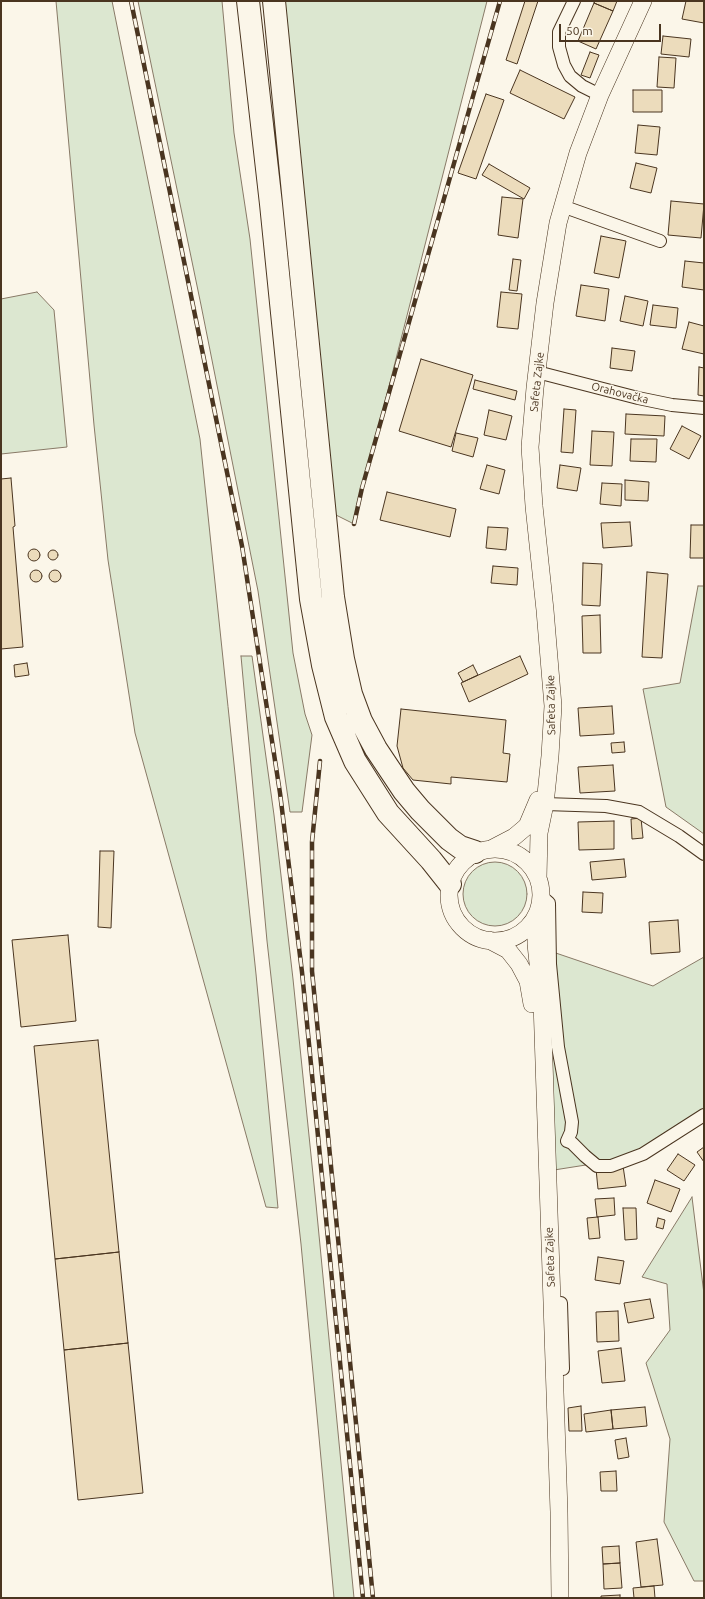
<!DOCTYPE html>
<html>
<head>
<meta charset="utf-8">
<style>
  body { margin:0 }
  #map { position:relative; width:705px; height:1599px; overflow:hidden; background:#fbf6e9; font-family:Ubuntu,sans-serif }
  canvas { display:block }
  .frame { position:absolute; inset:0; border:2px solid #4a3520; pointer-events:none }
  .scale { position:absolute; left:559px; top:24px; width:102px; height:18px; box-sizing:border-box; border:2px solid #4a3520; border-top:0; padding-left:5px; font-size:12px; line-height:14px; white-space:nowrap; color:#4a3520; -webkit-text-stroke:3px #fbf6e9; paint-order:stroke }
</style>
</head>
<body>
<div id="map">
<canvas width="705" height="1599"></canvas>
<div class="frame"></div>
<div class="scale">50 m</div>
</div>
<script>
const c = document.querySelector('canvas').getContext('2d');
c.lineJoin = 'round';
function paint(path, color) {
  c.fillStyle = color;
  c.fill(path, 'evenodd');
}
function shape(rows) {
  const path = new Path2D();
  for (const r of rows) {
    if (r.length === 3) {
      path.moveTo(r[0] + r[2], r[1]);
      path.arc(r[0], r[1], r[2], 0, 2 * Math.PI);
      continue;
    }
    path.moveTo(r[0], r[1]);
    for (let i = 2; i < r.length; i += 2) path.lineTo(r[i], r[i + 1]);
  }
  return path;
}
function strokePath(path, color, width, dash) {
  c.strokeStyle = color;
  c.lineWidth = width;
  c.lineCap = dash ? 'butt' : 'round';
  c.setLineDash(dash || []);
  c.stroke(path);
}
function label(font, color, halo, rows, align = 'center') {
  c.font = font + ' Ubuntu,sans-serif';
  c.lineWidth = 3;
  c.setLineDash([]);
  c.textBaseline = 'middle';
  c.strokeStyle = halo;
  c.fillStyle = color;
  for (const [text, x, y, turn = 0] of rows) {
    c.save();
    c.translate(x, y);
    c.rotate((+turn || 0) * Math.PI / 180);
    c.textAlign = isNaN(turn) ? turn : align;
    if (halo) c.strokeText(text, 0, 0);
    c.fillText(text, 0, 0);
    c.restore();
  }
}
const green = shape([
  [56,1,112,1,200,439,256,974,278,1208,266,1207,135,733,108,560,94,425,56,1],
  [138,1,222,1,234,133,250,239,293,653,305,714,312,735,302,812,290,812,258,591,201,305,138,1],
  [285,1,487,1,354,524,326,510,285,1],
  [37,292,54,310,67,447,1,454,1,299,37,292],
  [698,586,704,586,704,834,666,807,643,689,680,683,698,586],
  [241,656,252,656,274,815,293,979,316,1204,354,1598,334,1598,301,1244,267,941,241,656],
  [495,894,32],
  [541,948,653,986,704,957,704,1115,643,1156,554,1170,541,948],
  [692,1197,704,1294,704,1581,694,1581,664,1522,670,1439,646,1363,670,1330,667,1284,642,1277,692,1197]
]);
const building = shape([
  [525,1,538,1,517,64,506,60,525,1],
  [595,1,617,1,613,11,594,3,595,1],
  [686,1,704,1,704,23,682,19,686,1],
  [594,3,613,11,596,49,578,41,594,3],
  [663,36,691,39,689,57,661,54,663,36],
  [590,52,599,55,590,78,581,75,590,52],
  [659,57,676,58,674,88,657,87,659,57],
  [520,70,575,97,564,119,510,93,520,70],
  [633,90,662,90,662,112,633,112,633,90],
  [486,94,504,100,476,179,458,173,486,94],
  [638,125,660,127,657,155,635,153,638,125],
  [636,163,657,168,651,193,630,188,636,163],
  [489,164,530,188,524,199,482,175,489,164],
  [502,197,523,199,518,238,498,235,502,197],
  [671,201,704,204,701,238,668,235,671,201],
  [601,236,626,241,619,278,594,273,601,236],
  [513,259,521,260,517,291,509,290,513,259],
  [685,261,704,263,704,290,682,287,685,261],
  [581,285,609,289,605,321,576,316,581,285],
  [501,292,522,294,518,329,497,327,501,292],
  [625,296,648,301,643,326,620,321,625,296],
  [653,305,678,308,676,328,650,325,653,305],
  [689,322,704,326,704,354,682,349,689,322],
  [612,348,635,351,632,371,610,368,612,348],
  [421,359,473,375,451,447,399,431,421,359],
  [699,367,704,368,704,396,698,395,699,367],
  [475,380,517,391,515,400,473,389,475,380],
  [564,409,576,410,573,453,561,452,564,409],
  [489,410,512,416,506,440,484,435,489,410],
  [626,414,665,416,664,436,625,434,626,414],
  [682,426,701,436,689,459,670,449,682,426],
  [592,431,614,432,612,466,590,465,592,431],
  [456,433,478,438,473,457,452,451,456,433],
  [631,439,657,439,656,462,630,461,631,439],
  [487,465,505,470,499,494,480,489,487,465],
  [560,465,581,468,577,491,557,488,560,465],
  [11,478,15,526,13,527,23,647,1,649,1,479,11,478],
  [625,480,649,482,648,501,625,500,625,480],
  [602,483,622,484,621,506,600,504,602,483],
  [387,492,456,509,450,537,380,520,387,492],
  [630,522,632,546,603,548,601,523,630,522],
  [691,525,704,525,704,558,690,558,691,525],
  [488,527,508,528,506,550,486,548,488,527],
  [34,555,6],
  [53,555,5],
  [583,563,602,564,600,606,582,605,583,563],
  [493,566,518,568,517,585,491,583,493,566],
  [36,576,6],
  [55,576,6],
  [647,572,668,574,662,658,642,657,647,572],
  [600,615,601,653,583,653,582,616,600,615],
  [520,656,528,674,469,702,461,683,520,656],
  [27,663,29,675,15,677,14,665,27,663],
  [473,665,478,675,463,682,458,673,473,665],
  [612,706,614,734,580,736,578,708,612,706],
  [401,709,506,720,503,753,510,754,507,782,451,777,451,784,413,780,403,768,397,746,401,709],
  [624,742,625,752,612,753,611,743,624,742],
  [613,765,615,791,580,793,578,767,613,765],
  [641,818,643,838,632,839,631,819,641,818],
  [614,821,614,849,579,850,578,822,614,821],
  [100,851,114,851,111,928,98,927,100,851],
  [624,859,626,877,592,880,590,862,624,859],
  [583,892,603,893,602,913,582,912,583,892],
  [678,920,680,952,651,954,649,922,678,920],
  [68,935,76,1021,21,1027,12,940,68,935],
  [98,1040,119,1252,55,1259,34,1046,98,1040],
  [704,1147,704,1162,697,1152,704,1147],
  [678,1154,695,1165,684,1181,667,1170,678,1154],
  [623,1166,626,1186,598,1189,596,1169,623,1166],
  [655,1180,680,1189,671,1212,647,1203,655,1180],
  [614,1198,615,1215,597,1217,595,1199,614,1198],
  [623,1208,636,1208,637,1239,625,1240,623,1208],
  [598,1217,600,1238,589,1239,587,1218,598,1217],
  [658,1218,665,1220,663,1229,656,1227,658,1218],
  [119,1252,128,1343,64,1350,55,1259,119,1252],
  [598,1257,624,1261,620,1284,595,1280,598,1257],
  [650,1299,654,1318,628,1323,624,1303,650,1299],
  [618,1311,619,1341,597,1342,596,1312,618,1311],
  [128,1343,143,1493,78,1500,64,1350,128,1343],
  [621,1348,625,1381,602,1383,598,1351,621,1348],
  [581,1406,582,1431,569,1431,568,1408,581,1406],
  [645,1407,647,1426,613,1429,611,1410,645,1407],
  [611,1410,613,1429,586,1432,584,1414,611,1410],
  [626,1438,629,1457,618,1459,615,1440,626,1438],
  [616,1471,617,1491,601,1491,600,1472,616,1471],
  [657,1539,663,1585,641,1587,636,1542,657,1539],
  [619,1546,620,1563,603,1564,602,1547,619,1546],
  [620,1563,622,1588,604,1589,603,1564,620,1563],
  [654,1586,655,1598,634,1598,633,1588,654,1586],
  [620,1595,620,1598,601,1598,601,1596,620,1595]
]);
const minor = shape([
  [574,1,559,32,559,47,564,65,570,76,582,86,600,95],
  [562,206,660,241],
  [537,372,638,398,672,405,704,408],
  [545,804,606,806,639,812,679,836,704,854],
  [541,896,549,903,550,964,558,1047,572,1122,571,1132,567,1141,572,1143,585,1156,597,1166,611,1166,643,1154,704,1115],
  [561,1303,563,1369]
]);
const secondary = shape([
  [491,849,514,837,527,826,538,800],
  [495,895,46],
  [538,878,539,833,545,804,550,756,553,706,545,610,534,506,530,447,535,388,545,303,558,223,578,153,600,95,643,1],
  [536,916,536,944,542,1002,559,1512,560,1598],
  [489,940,508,950,519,964,528,981,532,1004]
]);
const motorway = shape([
  [248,1,271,204,311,599,323,665,336,717,355,761,388,813,431,860,450,884],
  [274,1,333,597,343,659,351,694,361,721,376,749,404,791,420,810,449,839,460,847,475,852]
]);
const rail = shape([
  [131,1,242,546,280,793,302,972,363,1598],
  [354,524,362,488,500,1],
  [320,761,312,842,312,971,373,1598]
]);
const streetNames = [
  ["Safeta Zajke",537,382,-84],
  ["Orahovačka",620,393,14],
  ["Safeta Zajke",551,705,-91],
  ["Safeta Zajke",550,1257,-92]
];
paint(green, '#dce7d0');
strokePath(green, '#887966', 1);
paint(building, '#ecdcbc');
strokePath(building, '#4a3520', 1);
strokePath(minor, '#4a3520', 14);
strokePath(secondary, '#4a3520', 18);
strokePath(motorway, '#4a3520', 24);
strokePath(minor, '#fbf6e9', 12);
strokePath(secondary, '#fbf6e9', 17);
strokePath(motorway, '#fbf6e9', 22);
strokePath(rail, '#4a3520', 4.5);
strokePath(rail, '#fbf6e9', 3, [9]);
label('11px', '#4a3520', '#fbf6e9', streetNames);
</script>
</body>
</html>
